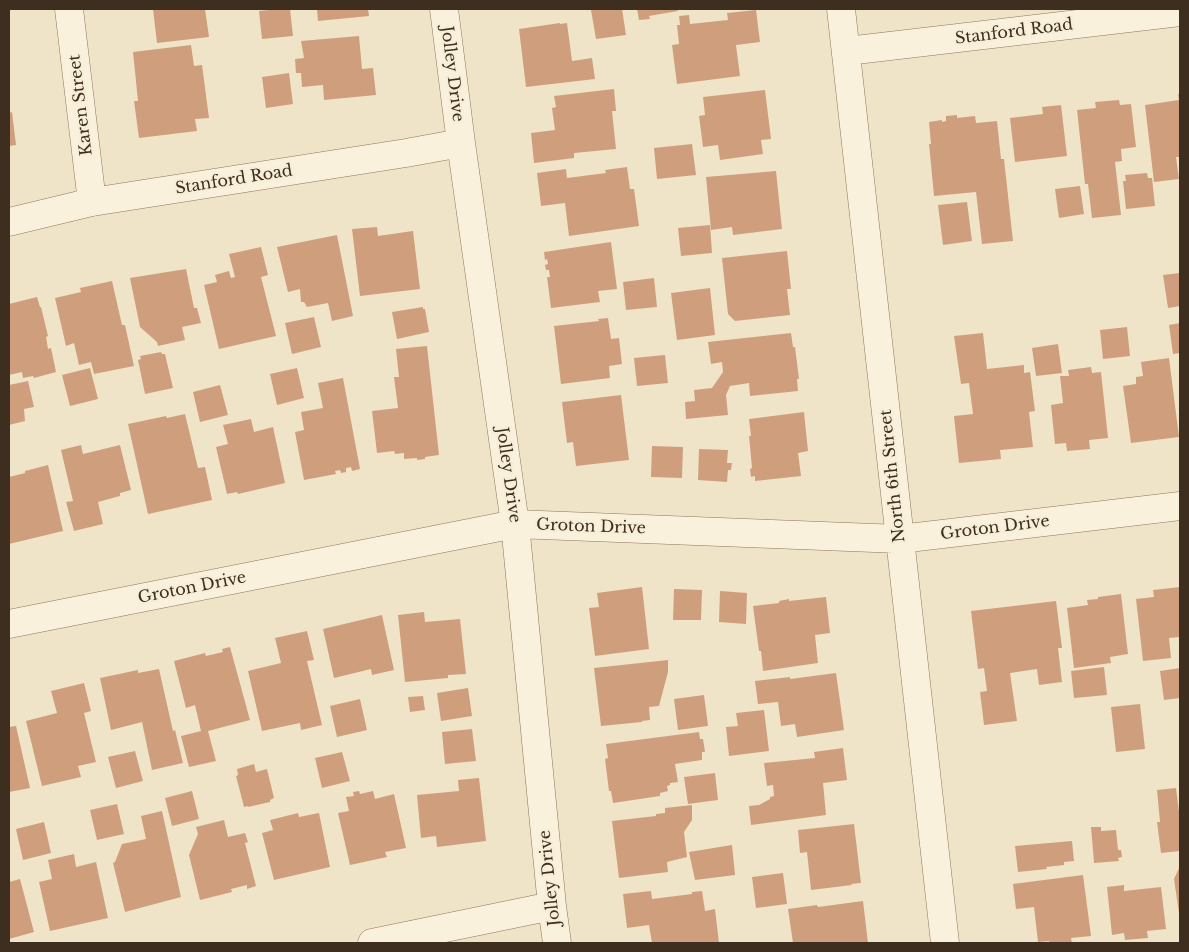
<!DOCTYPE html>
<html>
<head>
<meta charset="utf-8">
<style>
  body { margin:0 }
  #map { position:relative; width:1189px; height:952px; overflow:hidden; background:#f0e4c8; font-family:"Libre Baskerville",serif }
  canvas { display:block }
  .frame { position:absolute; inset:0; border:10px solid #3d2e20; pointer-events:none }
</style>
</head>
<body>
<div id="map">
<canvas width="1189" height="952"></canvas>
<div class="frame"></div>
</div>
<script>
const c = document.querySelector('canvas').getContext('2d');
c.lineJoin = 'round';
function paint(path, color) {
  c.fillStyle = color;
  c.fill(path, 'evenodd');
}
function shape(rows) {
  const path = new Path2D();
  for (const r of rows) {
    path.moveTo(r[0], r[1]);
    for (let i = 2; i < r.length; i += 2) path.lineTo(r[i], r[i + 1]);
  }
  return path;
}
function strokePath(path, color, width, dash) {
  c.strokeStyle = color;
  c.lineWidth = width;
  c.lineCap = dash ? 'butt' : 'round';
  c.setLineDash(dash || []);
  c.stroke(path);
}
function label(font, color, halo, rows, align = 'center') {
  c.font = font + ' "Libre Baskerville",serif';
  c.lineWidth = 4.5;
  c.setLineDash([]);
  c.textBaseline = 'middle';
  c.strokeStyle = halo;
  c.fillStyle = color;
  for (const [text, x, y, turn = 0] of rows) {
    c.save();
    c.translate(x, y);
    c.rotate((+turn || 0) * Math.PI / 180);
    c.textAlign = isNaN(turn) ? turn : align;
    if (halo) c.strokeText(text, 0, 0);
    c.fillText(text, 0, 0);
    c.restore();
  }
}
const building = shape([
  [153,9,205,9,209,37,157,43],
  [280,9,290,9,293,36,262,39,259,11],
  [317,9,368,9,369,16,318,21],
  [598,9,622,9,626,35,596,39,591,10],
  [637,9,677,9,678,11,649,16,650,19,639,20],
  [756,10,760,42,736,45,740,76,677,84,672,45,679,44,677,25,680,25,679,16,689,15,690,24,728,20,727,13],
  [560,23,560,24,567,23,572,61,592,58,595,79,526,87,519,29],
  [359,36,362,69,373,68,376,95,324,100,323,85,302,87,301,73,296,73,295,59,304,58,301,41],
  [191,45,194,66,202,65,209,118,195,119,197,131,139,138,134,101,138,101,133,52],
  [289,73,293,104,266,108,262,77],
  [614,89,616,111,612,111,616,149,574,153,574,158,534,163,531,133,555,130,552,108,556,107,554,96],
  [765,90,771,139,761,140,763,154,720,160,718,145,703,147,699,116,705,115,703,97],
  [1178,94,1180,94,1180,157,1176,157,1179,179,1154,182,1145,105,1179,100],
  [1119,100,1120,105,1131,104,1136,147,1121,149,1122,161,1115,162,1121,215,1092,218,1088,184,1085,184,1077,110,1096,108,1095,102],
  [1061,105,1067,156,1015,162,1010,118,1043,114,1042,107],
  [12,112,16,145,9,146,9,113],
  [957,115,957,118,975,116,976,123,997,121,1001,159,1004,159,1013,241,982,244,976,192,934,196,929,144,931,144,929,122,942,120,942,122,946,121,946,116],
  [692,144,696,175,657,179,654,148],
  [627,167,630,189,634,189,639,226,569,236,565,203,541,206,537,173,566,169,567,178,606,173,605,170],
  [776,171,782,229,733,235,732,227,711,230,706,177],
  [1147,173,1148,178,1152,178,1155,206,1126,209,1123,181,1126,181,1125,175],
  [1080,186,1084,214,1059,218,1055,189],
  [967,202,972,241,943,245,938,205],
  [710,225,712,253,681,256,678,228],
  [377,227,378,236,413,231,420,289,360,296,352,229],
  [337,235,353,316,332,321,328,303,307,307,304,302,301,302,300,289,288,292,277,247],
  [611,242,617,289,598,291,600,302,551,308,547,277,550,277,549,270,546,270,545,265,548,264,547,259,545,260,544,252],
  [261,247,268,275,261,277,276,336,219,349,204,285,217,282,215,275,229,271,231,278,235,277,229,254],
  [787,251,791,289,787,289,790,315,735,321,728,314,722,258],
  [186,269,194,308,197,308,201,323,182,327,185,340,158,346,157,342,140,327,130,278],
  [1180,273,1180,306,1168,308,1163,275],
  [654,278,657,307,626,310,623,282],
  [112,281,122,325,125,325,134,366,94,374,91,362,79,365,74,343,66,346,55,298,81,292,80,288],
  [710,288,715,335,677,340,671,293],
  [37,297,40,307,41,307,48,336,46,337,48,349,51,348,56,372,34,378,33,376,23,378,22,372,9,375,9,304],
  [423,307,423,309,425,309,429,332,397,339,392,312],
  [314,317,321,347,292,354,285,323],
  [608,318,611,339,619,338,622,364,609,366,610,378,561,384,554,326,599,321,598,319],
  [1180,323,1180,353,1173,354,1169,325],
  [1127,327,1130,356,1103,359,1100,330],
  [791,333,793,347,795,347,799,379,797,379,798,391,750,396,749,383,730,386,726,395,728,415,686,419,685,402,695,401,694,390,712,388,723,372,722,362,711,364,708,342],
  [983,333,987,369,1024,365,1024,373,1030,372,1035,411,1029,412,1033,447,1000,450,1001,459,959,463,954,416,973,414,969,383,961,384,954,336],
  [1058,344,1062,373,1036,376,1032,348],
  [427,346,439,455,425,457,425,459,417,460,417,458,404,459,404,453,395,454,394,451,377,453,372,411,398,408,394,377,399,377,396,349],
  [161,352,162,354,165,354,173,388,145,394,138,360,141,359,140,356],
  [665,355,668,383,637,386,634,358],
  [1169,358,1179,437,1131,443,1123,386,1136,384,1136,377,1143,376,1141,362],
  [1091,367,1092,373,1101,372,1108,438,1089,440,1090,449,1067,451,1066,443,1055,444,1051,405,1063,403,1060,376,1069,376,1068,370],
  [90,368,98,399,70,406,62,375],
  [297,368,304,398,277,405,270,374],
  [343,378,360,469,352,471,351,467,346,468,346,472,341,473,340,470,335,471,336,474,304,480,295,432,304,430,301,412,323,408,318,383],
  [28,381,34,407,24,409,25,421,9,425,9,385],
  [220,385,228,415,200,422,193,392],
  [621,395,629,460,576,466,573,442,567,443,562,402],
  [804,412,808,451,798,453,801,476,755,481,755,476,751,477,750,469,752,468,749,436,751,436,749,419],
  [185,414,198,468,205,467,212,500,148,514,128,424,166,416,167,418],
  [251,419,254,432,273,427,285,483,238,494,237,492,227,494,216,447,228,444,223,425],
  [81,445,83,454,120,445,131,490,120,493,120,496,98,502,103,524,74,531,66,502,73,501,61,450],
  [652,446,683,447,682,478,651,477],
  [699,449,728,450,727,463,732,463,731,470,728,470,727,482,698,480],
  [48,465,63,531,9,544,9,477,25,473,25,471],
  [642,587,649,649,595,656,589,608,599,607,597,593],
  [1180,587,1180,637,1169,638,1171,658,1143,661,1136,599,1154,597,1153,590],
  [674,589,702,590,701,620,673,620],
  [720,591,747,593,746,624,719,622],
  [1121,594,1128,654,1110,657,1111,663,1074,668,1067,608,1088,605,1087,600,1098,599,1098,597],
  [826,597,830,633,815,635,818,663,763,671,761,651,759,651,753,606,779,603,779,601,789,599,789,601],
  [1056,601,1062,648,1058,648,1062,682,1039,685,1037,669,1010,673,1017,721,984,725,980,692,987,691,984,668,978,669,971,611],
  [424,612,425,622,460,619,466,674,448,675,448,678,405,682,398,615],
  [382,615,394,670,372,675,371,669,334,678,323,629],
  [307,631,314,660,307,661,322,725,301,730,300,723,262,731,248,671,281,663,275,638],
  [230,647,250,720,208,731,216,761,189,767,181,736,201,731,195,705,186,708,174,661,205,653,206,656,223,652,222,649],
  [668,660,668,672,659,706,649,707,650,720,642,721,642,722,601,726,594,668],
  [1104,667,1107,695,1074,698,1071,671],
  [1180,668,1180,698,1164,700,1160,671],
  [159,669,173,731,175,730,183,763,152,770,142,722,111,730,100,678,138,670,138,673],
  [836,673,844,730,797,737,795,724,781,726,778,702,758,704,755,681,790,677,790,679],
  [84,683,91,711,84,713,96,762,78,766,81,777,42,786,26,721,57,713,51,691],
  [468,688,472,716,441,721,437,693],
  [704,695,708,726,678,730,674,699],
  [423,696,425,710,410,712,408,697],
  [360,699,367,730,337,737,330,706],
  [1140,704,1145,749,1116,752,1111,707],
  [764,710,769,751,729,756,726,727,738,726,736,713],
  [16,726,30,788,9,792,9,727],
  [472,729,476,761,445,764,442,732],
  [699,732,700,739,703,739,705,752,702,752,702,760,675,764,678,782,670,783,670,785,667,786,668,791,660,793,660,796,613,803,611,791,609,791,605,759,608,758,606,744],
  [843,748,847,780,823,783,826,815,751,825,749,806,759,805,770,799,770,797,774,796,773,785,767,786,764,763,815,758,814,752],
  [135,751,143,781,116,788,108,757],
  [342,752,350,781,322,788,315,758],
  [254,764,256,772,267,769,274,798,270,800,270,802,248,807,248,806,244,807,236,776,238,775,237,769],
  [715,773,718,800,688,804,684,777],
  [479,778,486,841,437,847,436,836,421,838,417,795,459,791,458,780],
  [1176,788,1180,819,1180,851,1161,853,1157,822,1160,822,1157,790],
  [192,791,199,819,172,826,165,798],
  [359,791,360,794,373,791,375,799,394,794,406,848,385,852,387,857,350,865,338,813,349,811,346,797,354,796,353,792],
  [117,804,124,834,97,840,90,810],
  [692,805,692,820,684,832,687,857,667,862,668,872,619,878,612,821,656,816,656,814,665,813,665,808],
  [162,811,181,897,125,912,113,863,115,862,122,844,146,839,141,816],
  [298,813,299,817,319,813,330,867,274,880,262,833,273,830,270,820],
  [224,820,228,837,245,833,248,842,245,843,256,886,247,889,247,885,231,889,232,892,200,900,189,855,198,834,196,827],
  [44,822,51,853,23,860,16,829],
  [854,824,861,883,851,884,852,885,811,890,807,852,800,853,798,830],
  [1091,827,1101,827,1101,831,1116,830,1118,850,1121,850,1122,857,1118,858,1119,861,1094,863],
  [1072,841,1074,861,1064,862,1064,865,1046,867,1047,869,1018,872,1015,846],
  [732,845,735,875,695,880,689,852],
  [74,854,76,867,96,862,108,918,50,931,39,882,52,879,48,860],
  [1180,866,1180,913,1179,913,1174,879],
  [783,873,787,904,756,908,752,877],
  [1083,875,1091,936,1071,938,1072,943,1049,943,1049,941,1038,942,1034,907,1016,909,1013,884],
  [20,879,34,932,9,939,9,882],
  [1124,885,1124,891,1161,887,1166,929,1147,931,1148,938,1125,940,1124,933,1112,935,1107,887],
  [651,891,652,899,692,894,692,892,702,891,705,911,715,909,719,943,652,943,649,925,627,928,623,894],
  [863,901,868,943,793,943,788,909,817,905,818,907]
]);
const minor = shape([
  [69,9,92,202],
  [444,9,461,143,515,524,552,906,557,943],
  [841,9,945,943],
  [847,51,1180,12],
  [9,222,92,202,406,153,461,143],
  [9,624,515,524,900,539,1180,506],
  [372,943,552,906]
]);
const streetNames = [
  ["Stanford Road",1014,32,-7],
  ["Jolley Drive",452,74,83],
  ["Karen Street",81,105,-97],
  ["Stanford Road",234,180,-9],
  ["Jolley Drive",508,475,82],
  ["North 6th Street",893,476,-96],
  ["Groton Drive",591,527,2],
  ["Groton Drive",995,528,-7],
  ["Groton Drive",192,588,-11],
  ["Jolley Drive",550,878,-96]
];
paint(building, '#cf9f7d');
strokePath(minor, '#8d765c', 29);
strokePath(minor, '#faf1dc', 28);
label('16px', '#3d2e20', '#f7eed8', streetNames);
</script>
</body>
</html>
